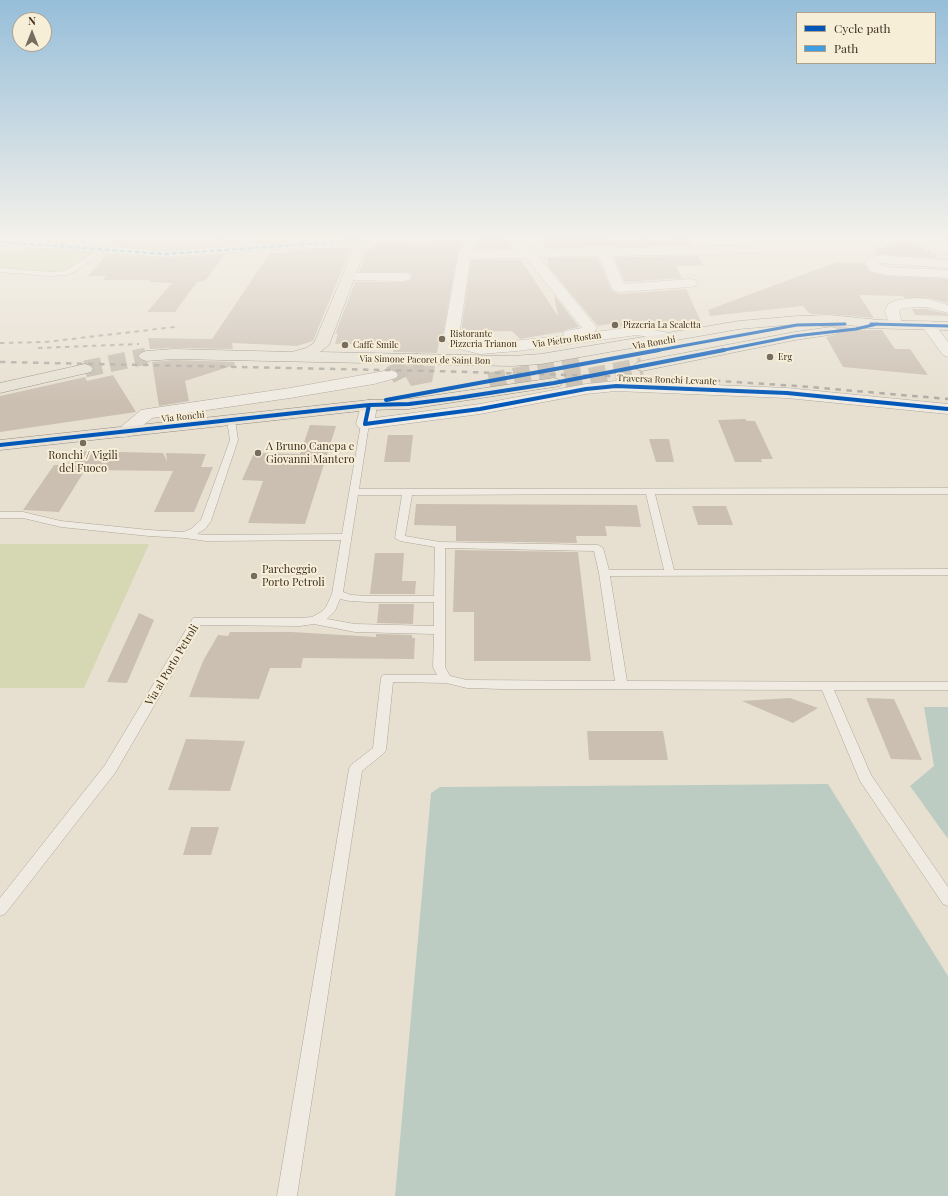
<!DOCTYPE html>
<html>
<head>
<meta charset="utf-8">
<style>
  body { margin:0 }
  #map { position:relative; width:948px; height:1196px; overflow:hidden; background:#e7e0d1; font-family:"Playfair Display",serif }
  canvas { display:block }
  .legend { position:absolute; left:796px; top:12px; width:140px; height:52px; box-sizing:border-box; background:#f7eed8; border:1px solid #ada18e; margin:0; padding:5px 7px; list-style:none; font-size:12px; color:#3d2e20 }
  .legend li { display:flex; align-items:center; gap:8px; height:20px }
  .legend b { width:20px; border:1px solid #ada18e }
  .north { position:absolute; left:12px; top:12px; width:40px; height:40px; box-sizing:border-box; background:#f7eed8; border:1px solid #ada18e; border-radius:50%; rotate:0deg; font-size:11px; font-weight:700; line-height:16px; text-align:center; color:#3d2e20 }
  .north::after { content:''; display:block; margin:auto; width:14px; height:18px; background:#786c5e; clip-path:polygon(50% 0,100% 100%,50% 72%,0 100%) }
</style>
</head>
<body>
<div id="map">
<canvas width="948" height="1196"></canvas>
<ul class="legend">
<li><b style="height:5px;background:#0057b8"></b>Cycle path</li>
<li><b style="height:5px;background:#3f9de0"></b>Path</li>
</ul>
<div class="north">N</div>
</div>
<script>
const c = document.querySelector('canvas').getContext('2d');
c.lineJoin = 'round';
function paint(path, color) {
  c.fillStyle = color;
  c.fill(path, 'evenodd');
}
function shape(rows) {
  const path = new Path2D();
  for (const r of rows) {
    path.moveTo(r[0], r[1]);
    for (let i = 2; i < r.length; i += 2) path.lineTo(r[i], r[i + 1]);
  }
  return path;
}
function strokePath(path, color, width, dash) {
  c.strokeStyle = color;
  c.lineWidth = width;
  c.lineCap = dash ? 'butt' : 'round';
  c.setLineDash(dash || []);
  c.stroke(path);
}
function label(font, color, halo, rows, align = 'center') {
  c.font = font + ' "Playfair Display",serif';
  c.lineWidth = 4;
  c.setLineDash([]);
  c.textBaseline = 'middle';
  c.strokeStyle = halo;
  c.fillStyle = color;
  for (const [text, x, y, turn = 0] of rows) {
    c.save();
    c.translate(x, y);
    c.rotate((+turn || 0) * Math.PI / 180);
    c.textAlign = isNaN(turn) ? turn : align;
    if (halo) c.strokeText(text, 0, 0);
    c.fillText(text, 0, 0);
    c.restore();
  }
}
const green = shape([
  [30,246,107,247,78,269,80,271,74,274,0,272,0,252,22,252],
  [0,544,149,544,84,688,0,688]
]);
const water = shape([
  [924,707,948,707,948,839,910,786,934,766],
  [828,784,948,976,948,1196,395,1196,431,793,440,787]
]);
const building = shape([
  [480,236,505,236,513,249,474,249],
  [543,236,608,236,609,240,687,238,691,245,545,248],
  [443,239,464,239,457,255,443,335,440,335,437,353,393,352,395,344,335,344,338,333,335,334,355,282,404,282,409,281,412,278,410,273,404,272,359,272,367,249,373,249,376,242,432,243,432,241],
  [899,241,920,244,919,247,924,247,924,250,931,251,931,254,937,255,936,258,882,254,875,254,877,247,884,248,885,245,891,246,891,243,898,244],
  [318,248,351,248,313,341,297,346,232,343,233,349,174,348,150,349,148,338,212,339,270,253,286,253,288,250],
  [107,254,165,258,225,254,206,280,197,282,175,312,147,312,172,283,149,282,151,280,103,280,106,276,88,276],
  [698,256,704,266,676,266,682,278,625,282,614,257],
  [547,258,598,258,611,289,614,292,619,294,686,289,702,324,657,327,637,325,618,327,614,323,598,326,548,266],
  [471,260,521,260,558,316,554,295,579,327,565,330,562,333,561,332,520,339,512,331,461,332],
  [837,262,864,263,870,272,886,276,948,279,948,303,928,298,904,298,903,296,859,295,874,318,830,314,813,314,809,313,803,306,710,316,708,310],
  [912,309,927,309,948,314,948,316,915,315],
  [830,324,862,330,882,330,895,349,910,349,928,375,843,367,826,337,836,335,839,330,836,327,820,327,819,325],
  [174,360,234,362,235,365,185,381,189,401,159,406,152,362],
  [399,365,435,366,432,382,411,386],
  [113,375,136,412,0,432,0,396,85,377,87,381],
  [745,419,747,421,755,421,773,459,761,459,762,462,735,462,718,420],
  [310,425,336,426,305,524,248,523,263,481,242,480,254,453,300,454],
  [388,435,413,435,410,462,384,462],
  [649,439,669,439,674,462,656,462],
  [76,451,163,453,167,461,166,453,206,454,201,467,213,467,194,512,154,512,173,471,85,470,59,512,23,510,54,465,67,465],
  [416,504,637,505,641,527,605,526,607,536,576,536,577,543,456,541,456,526,414,525],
  [692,506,726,506,733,525,698,525],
  [455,550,578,552,591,661,474,661,474,612,453,612],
  [375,553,404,553,402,581,416,581,415,594,370,594],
  [379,604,414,604,413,624,377,623],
  [139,613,154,620,127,683,107,682],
  [230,632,292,632,376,637,376,634,412,635,412,638,415,638,414,659,303,658,301,668,270,668,259,699,189,697,203,661,218,635,228,636],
  [790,698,818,708,793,723,742,701],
  [866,698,894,699,922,760,891,759],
  [587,731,663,731,668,760,589,760],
  [186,739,245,741,230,791,168,790],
  [191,827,219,827,211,855,183,855]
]);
const minorTunnel = shape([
  [390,375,421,360]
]);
const primaryTunnel = shape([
  [85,369,146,356],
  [489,381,584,363],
  [565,381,642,366]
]);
const path = shape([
  [625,304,629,316]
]);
const service = shape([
  [0,236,96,242,104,244,106,248,103,250,96,246,0,239,0,236],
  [99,249,102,251,101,252,74,272,66,275,50,276,0,272,0,268,50,272,65,271,99,249],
  [231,417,235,420,238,440,211,521,205,529,197,534,206,535,342,534,361,424,365,421,369,424,359,489,948,488,948,494,655,494,674,570,948,569,948,575,610,576,627,681,948,682,948,690,834,690,871,775,948,887,948,906,943,904,860,781,822,690,503,689,467,688,446,683,393,682,386,750,384,753,362,771,297,1196,277,1196,349,769,351,765,373,748,381,678,383,675,437,675,433,667,434,634,355,632,314,624,300,626,201,625,115,773,5,914,0,916,0,898,105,765,193,618,300,618,312,617,321,612,326,607,332,594,341,540,206,541,185,538,149,536,61,527,23,518,0,518,0,512,23,512,61,521,149,530,183,532,191,529,201,520,230,440,227,420,231,417],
  [646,494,664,570,609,570,603,548,598,545,440,542,405,536,412,495,646,494],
  [358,495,402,495,395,538,400,541,435,547,434,596,368,596,351,595,343,592,358,495],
  [445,548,594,551,599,573,615,681,467,680,450,676,445,667,445,548],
  [340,599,350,601,368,602,434,602,434,626,355,624,327,619,335,611,340,599]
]);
const pedestrian = shape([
  [359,236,378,236,373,239,338,245,165,257,0,245,0,239,165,251,338,239,359,236],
  [411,236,445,236,440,239,418,240,412,238,411,236],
  [901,236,928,236,929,237,924,240,905,239,902,238,901,236]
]);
const minor = shape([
  [467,236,479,236,472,251,519,250,507,236,519,236,533,250,758,245,761,236,773,236,769,249,767,252,763,253,612,256,624,284,690,279,695,280,697,283,695,286,690,287,619,292,614,291,612,288,599,256,539,257,595,325,597,328,594,332,637,327,675,334,677,337,675,340,670,341,637,335,517,351,480,354,455,348,447,342,444,334,458,255,467,236],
  [526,258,582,328,565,331,563,334,564,336,480,344,465,342,459,337,470,259,526,258],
  [937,239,948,245,948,255,944,254,933,246,931,243,933,240,937,239],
  [882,255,948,260,948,268,878,263,886,267,948,270,948,278,886,275,870,271,865,264,868,257,882,255],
  [349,273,404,273,409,274,411,277,409,280,404,281,344,280,342,277,344,274,349,273],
  [917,298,928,299,948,305,948,313,927,307,902,308,899,311,902,324,900,327,895,328,890,327,885,311,888,304,898,300,917,298],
  [928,321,933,322,948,342,948,357,943,355,921,325,923,322,928,321],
  [390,370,396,372,398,375,396,378,374,384,290,398,152,418,130,436,124,437,118,436,115,432,141,410,147,409,290,388,390,370],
  [616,381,787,388,948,404,948,414,787,398,616,391,586,394,480,414,365,429,359,428,356,424,361,405,363,401,369,400,375,401,377,405,375,418,480,404,586,384,616,381]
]);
const primary = shape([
  [357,236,367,236,367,245,329,345,320,352,512,356,541,354,739,321,798,316,830,315,879,320,948,322,948,330,862,328,856,326,830,323,798,324,739,329,541,364,512,366,174,359,146,361,141,359,138,356,141,353,146,351,174,349,292,352,306,348,314,343,342,277,357,236],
  [831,327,836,328,838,331,836,334,795,340,642,371,636,369,634,366,636,363,642,361,795,332,831,327],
  [85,364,91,366,93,369,91,372,0,393,0,383,85,364],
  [554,378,560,380,562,383,560,386,409,409,369,410,0,450,0,440,369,400,409,399,554,378]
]);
const motorway = shape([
  [104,236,118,236,124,239,152,243,288,236,351,236,349,239,345,240,152,251,117,245,104,236]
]);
const railFar1 = shape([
  [0,343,45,342,175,327],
  [38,348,139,344]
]);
const rail = shape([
  [0,362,433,371,673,378,798,386,948,399]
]);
const serviceBridge = shape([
  [99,251,103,248]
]);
const pedestrianBridge = shape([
  [924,237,948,237]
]);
const quiet = shape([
  [415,236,440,236],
  [905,236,948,237],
  [0,242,165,254,338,242,373,236]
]);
const cyclewayFar1 = shape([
  [871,324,948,326],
  [654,351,797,325,845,324],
  [719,351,795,336,856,329,877,324]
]);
const cycleway = shape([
  [386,400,659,350],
  [369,405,365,424,480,409,586,389,616,386,787,393,948,409],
  [0,445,369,405,409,404,457,398,554,383,724,350]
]);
const markers = [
  [615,325,4,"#786c5e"],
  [442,339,4,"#786c5e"],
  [345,345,4,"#786c5e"],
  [770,357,4,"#786c5e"],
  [83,443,4,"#786c5e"],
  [258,453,4,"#786c5e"],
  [254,576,4,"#786c5e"]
];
const farPoinames = [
  ["Pizzeria La Scaletta",623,325],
  ["Ristorante",450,334],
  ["Pizzeria Trianon",450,344],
  ["Caffè Smile",353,345],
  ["Erg",778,357]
];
const farStreetnames = [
  ["Via Pietro Rostan",567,340,-8],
  ["Via Ronchi",654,343,-10],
  ["Via Simone Pacoret de Saint Bon",425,360,1],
  ["Traversa Ronchi Levante",667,380,2],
  ["Via Ronchi",183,417,-6]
];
const poiNames = [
  ["A Bruno Canepa e",266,447],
  ["Giovanni Mantero",266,460],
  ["Ronchi / Vigili",83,456,"center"],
  ["del Fuoco",83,469,"center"],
  ["Parcheggio",262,570],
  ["Porto Petroli",262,583]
];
const streetNames = [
  ["Via al Porto Petroli",172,665,-59]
];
paint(green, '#d6d7b3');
paint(water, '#bcccc2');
paint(building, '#cbbfb2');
strokePath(minorTunnel, '#c5bcae', 17, [17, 8]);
strokePath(primaryTunnel, '#c5bcae', 17, [17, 8]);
strokePath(service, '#ada599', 1);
strokePath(pedestrian, '#ada599', 1);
strokePath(minor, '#ada599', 1);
strokePath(primary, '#928b80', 1);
strokePath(motorway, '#928b80', 1);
strokePath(path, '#c8c2b9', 1.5, [2, 1]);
paint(service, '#efebe3');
paint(pedestrian, '#efebe3');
paint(minor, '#efebe3');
paint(primary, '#e6e1d4');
paint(motorway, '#dad1c2');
strokePath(railFar1, '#afaaa2', 2, [4.5, 4.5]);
strokePath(rail, '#afaaa2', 2.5, [5.5, 5.5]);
strokePath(serviceBridge, '#ada599', 8, []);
strokePath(pedestrianBridge, '#ada599', 11, []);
strokePath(serviceBridge, '#efebe3', 7);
strokePath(pedestrianBridge, '#efebe3', 10);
strokePath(quiet, '#3f9de0', 2.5, [5, 2.5]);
strokePath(cyclewayFar1, '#0057b8', 3);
strokePath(cycleway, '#0057b8', 4);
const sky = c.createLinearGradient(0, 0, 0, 403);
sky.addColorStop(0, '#96bed9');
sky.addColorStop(0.59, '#f4f1ea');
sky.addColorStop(1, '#f4f1ea00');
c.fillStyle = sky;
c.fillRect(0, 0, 948, 403);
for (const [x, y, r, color] of markers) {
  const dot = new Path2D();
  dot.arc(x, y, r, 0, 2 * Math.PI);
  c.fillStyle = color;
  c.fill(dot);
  strokePath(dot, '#f7eed8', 1.5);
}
label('9px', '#3d2e20', '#f7eed8', farPoinames, 'left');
label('9px', '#3d2e20', '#f7eed8', farStreetnames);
label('11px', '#3d2e20', '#f7eed8', poiNames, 'left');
label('11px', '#3d2e20', '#f7eed8', streetNames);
</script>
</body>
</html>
